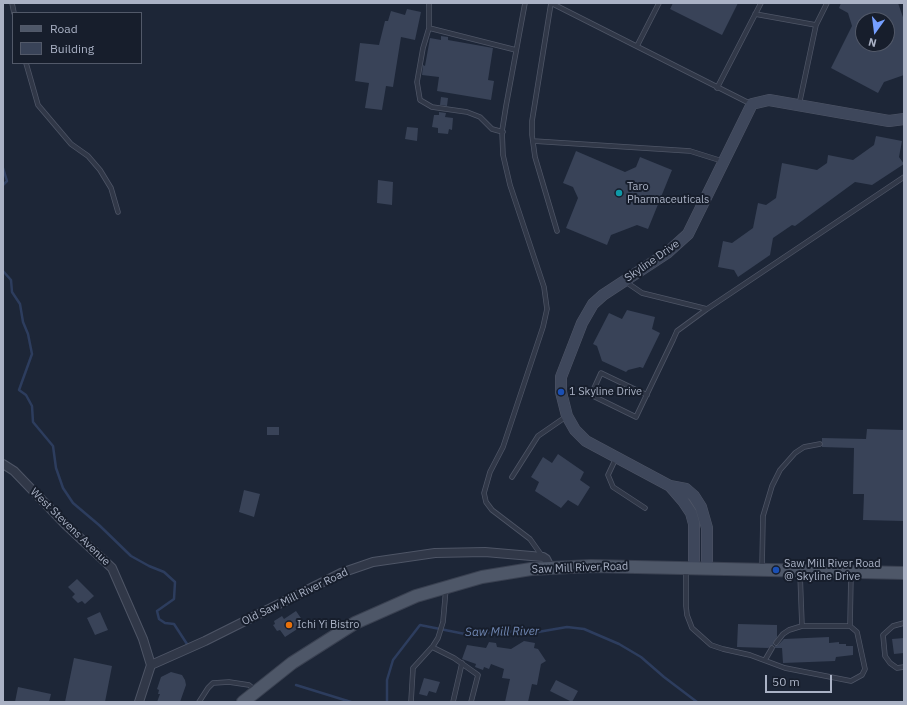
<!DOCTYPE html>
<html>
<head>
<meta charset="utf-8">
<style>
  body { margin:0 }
  #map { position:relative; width:907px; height:705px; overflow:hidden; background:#1d2637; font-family:"IBM Plex Sans",sans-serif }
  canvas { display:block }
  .frame { position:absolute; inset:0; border:4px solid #aab2c5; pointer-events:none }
  .legend { position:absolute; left:12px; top:12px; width:130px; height:52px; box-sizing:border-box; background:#171e2c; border:1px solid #525969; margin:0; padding:5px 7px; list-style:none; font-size:12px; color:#aab2c5 }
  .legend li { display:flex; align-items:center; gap:8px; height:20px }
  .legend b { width:20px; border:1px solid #525969 }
  .north { position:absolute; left:855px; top:12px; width:40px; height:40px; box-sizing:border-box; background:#171e2c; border:1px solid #525969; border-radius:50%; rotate:194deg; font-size:11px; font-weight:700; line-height:16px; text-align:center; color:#aab2c5 }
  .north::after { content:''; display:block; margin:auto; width:14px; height:18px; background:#759fff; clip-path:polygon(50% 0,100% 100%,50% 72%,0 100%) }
  .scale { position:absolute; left:765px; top:675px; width:67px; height:18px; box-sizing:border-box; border:2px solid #aab2c5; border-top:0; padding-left:5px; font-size:12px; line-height:14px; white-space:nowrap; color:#aab2c5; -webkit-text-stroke:3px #171e2c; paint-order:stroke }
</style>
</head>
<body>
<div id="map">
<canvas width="907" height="705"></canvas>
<div class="frame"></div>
<ul class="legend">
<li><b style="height:5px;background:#4e5768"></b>Road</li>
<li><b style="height:11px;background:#394358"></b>Building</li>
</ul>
<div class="north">N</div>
<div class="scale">50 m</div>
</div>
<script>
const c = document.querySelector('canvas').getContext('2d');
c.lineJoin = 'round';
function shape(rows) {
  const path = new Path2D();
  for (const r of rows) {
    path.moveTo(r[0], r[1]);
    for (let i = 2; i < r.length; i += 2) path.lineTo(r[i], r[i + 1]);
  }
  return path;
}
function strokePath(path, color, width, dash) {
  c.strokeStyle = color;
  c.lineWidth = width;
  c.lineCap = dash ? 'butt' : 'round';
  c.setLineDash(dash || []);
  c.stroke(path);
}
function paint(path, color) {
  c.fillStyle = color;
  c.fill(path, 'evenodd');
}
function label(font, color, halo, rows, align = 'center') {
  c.font = font + ' "IBM Plex Sans",sans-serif';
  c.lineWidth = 4;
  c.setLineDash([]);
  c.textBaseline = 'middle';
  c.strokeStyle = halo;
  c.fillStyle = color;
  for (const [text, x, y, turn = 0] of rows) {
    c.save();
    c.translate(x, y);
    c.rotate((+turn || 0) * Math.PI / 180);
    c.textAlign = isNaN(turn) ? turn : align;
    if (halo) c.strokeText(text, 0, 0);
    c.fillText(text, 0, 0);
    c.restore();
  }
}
const stream = shape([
  [3,168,7,181,3,185],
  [3,271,11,280,12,292,20,304,23,322,28,334,32,354,19,390,26,395,32,406,33,422,53,446,56,468,63,488,73,503,99,525,131,556,149,566,164,572,175,582,174,599,157,611,159,619,165,623,174,624,187,644],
  [296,685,351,702],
  [387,702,387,680,393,660,420,625,470,635,504,631,532,633,567,627,584,629,619,644,641,657,664,677,697,702]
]);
const building = shape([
  [673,3,738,3,722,35,670,9],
  [841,3,898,3,904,20,904,75,884,82,878,93,831,68,852,26,848,13,839,8],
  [863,20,887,20,887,44,863,44],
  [407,9,421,12,415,40,401,37,393,87,386,86,382,110,365,108,369,83,355,81,360,43,379,45,385,21,388,21,391,11,405,15],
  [441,36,448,37,448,40,493,48,488,80,494,81,491,100,437,91,439,77,422,75,423,65,425,66,430,38,441,40],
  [441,97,448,98,447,106,440,105],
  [439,112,446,113,445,117,453,118,452,130,449,129,448,134,438,133,438,128,432,127,434,115,439,115],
  [407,127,418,128,417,141,405,139],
  [876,136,902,141,899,157,904,164,872,185,855,182,795,226,792,225,773,238,770,255,738,277,734,270,718,267,723,241,732,243,753,228,758,203,766,205,776,198,782,163,817,170,827,163,828,155,853,160,874,145],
  [576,151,625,172,636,167,640,157,672,170,648,229,637,225,611,235,607,245,566,228,578,198,573,187,563,183],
  [378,180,393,182,392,205,377,203],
  [627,310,655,317,652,329,660,333,643,368,640,367,628,370,626,372,602,361,597,346,593,344,609,313,622,319],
  [267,427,279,427,279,435,267,435],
  [867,429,904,430,904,521,863,520,864,494,853,494,854,448,822,447,822,438,866,439],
  [558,454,584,472,580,480,590,487,578,506,568,500,561,508,535,491,539,482,531,477,543,457,552,463],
  [244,490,260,494,254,517,239,512],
  [77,579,94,596,85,604,82,601,78,603,72,597,75,594,68,587],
  [296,611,305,624,285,637,280,630,277,631,273,625,275,624,274,621,282,616,284,619],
  [100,612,108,630,95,635,87,618],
  [738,624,777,625,777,637,773,645,768,648,737,647],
  [829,637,829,643,839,642,839,644,846,644,846,646,853,646,853,655,836,657,835,661,783,663,782,648,775,648,775,646,778,645,784,639],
  [904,638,904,653,894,654,892,639],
  [524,641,535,643,534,648,538,649,546,661,541,664,537,685,532,684,528,702,505,702,510,679,502,678,504,669,491,664,489,669,484,667,483,670,475,667,476,664,462,659,467,645,486,648,489,642,496,643,497,647,511,649],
  [74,658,112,666,105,702,65,702],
  [171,672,182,675,185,680,186,685,180,702,157,702,160,694,158,694,159,690,157,689,161,677],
  [424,678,440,682,436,693,429,691,427,696,419,694],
  [556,680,578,691,572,702,550,691],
  [18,687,51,694,49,702,15,702]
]);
const lane = shape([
  [12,3,14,13],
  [429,3,429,28,516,50],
  [525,3,506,106,502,131,503,155,510,185,544,287,547,309,543,327,503,447,490,472,484,493,486,502,492,510,530,539,542,556],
  [551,3,532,121,532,135,535,157,557,231],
  [551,3,751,104],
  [755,14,816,25],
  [429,28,423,48,417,82,420,100,432,107,467,112,480,117,492,129,503,132],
  [637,46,659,3],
  [26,63,38,105,71,144,88,156,100,170,111,188,118,212],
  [717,88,761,3],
  [799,105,816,25,827,3],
  [533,141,690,151,722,161],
  [626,282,642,293,707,309,904,177],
  [647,395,601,373,591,395,636,417,647,394,673,340,677,331,707,309],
  [616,458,608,475,613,487,645,508],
  [512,477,538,436,567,416],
  [762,568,763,516,772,486,780,470,795,453,804,447,820,444],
  [686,570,686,606,687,615,692,628,711,645,723,649,750,655,785,668,851,681,862,675,865,669,857,632,850,626],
  [800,573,802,626,850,626,851,574],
  [904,623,893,626,883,635,885,656,890,663,897,668,904,667],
  [776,643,783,634,789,630,802,626],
  [432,647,454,658,478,675,471,702],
  [765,660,772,648],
  [199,702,208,688,213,683,229,682,249,685,255,690],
  [411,702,413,668,433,646,438,638,443,622,446,588],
  [453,702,462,663]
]);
const street = shape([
  [3,464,14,471,65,524,112,568,143,639,151,665],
  [139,702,151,665,205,641,341,573,373,562,435,553,485,552,543,557,546,559,550,567]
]);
const secondary = shape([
  [670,486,686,489,694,496,701,507,707,528,707,568],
  [694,568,694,524,691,513,683,501,670,486,586,441,575,430,567,416,561,392,561,377,582,323,593,304,603,295,667,253,688,234,752,104,769,100,889,121,904,119]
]);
const primary = shape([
  [243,702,292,663,355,623,416,596,482,577,531,569,591,566,904,573]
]);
const markers = [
  [619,193,4,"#0f9aa8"],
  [561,392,4,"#1a4fb4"],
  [776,570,4,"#1a4fb4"],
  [289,625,4,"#e8710a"]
];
const poiNames = [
  ["Taro",627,187],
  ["Pharmaceuticals",627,200],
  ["1 Skyline Drive",569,392],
  ["Saw Mill River Road",784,564],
  ["@ Skyline Drive",784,577],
  ["Ichi Yi Bistro",297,625]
];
const streetNames = [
  ["Skyline Drive",652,261,-35],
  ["West Stevens Avenue",70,527,44],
  ["Saw Mill River Road",580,568,-2],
  ["Old Saw Mill River Road",295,597,-26]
];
const waterNames = [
  ["Saw Mill River",502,632,-1]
];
strokePath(stream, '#2d3d5e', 2.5);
paint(building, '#394358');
strokePath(lane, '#4e5566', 5.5);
strokePath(street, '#4e5566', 10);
strokePath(secondary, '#4e5566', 12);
strokePath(primary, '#3a4151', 14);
strokePath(lane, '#313848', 4);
strokePath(street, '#313848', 8);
strokePath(secondary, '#3e475b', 11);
strokePath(primary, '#4e5768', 12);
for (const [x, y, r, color] of markers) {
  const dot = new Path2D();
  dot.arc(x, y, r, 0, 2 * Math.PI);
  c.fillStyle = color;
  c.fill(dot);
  strokePath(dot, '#171e2c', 1.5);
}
label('11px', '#aab2c5', '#171e2c', poiNames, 'left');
label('11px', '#aab2c5', '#171e2c', streetNames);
label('italic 12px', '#6f86b1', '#171e2c', waterNames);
</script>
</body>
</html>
